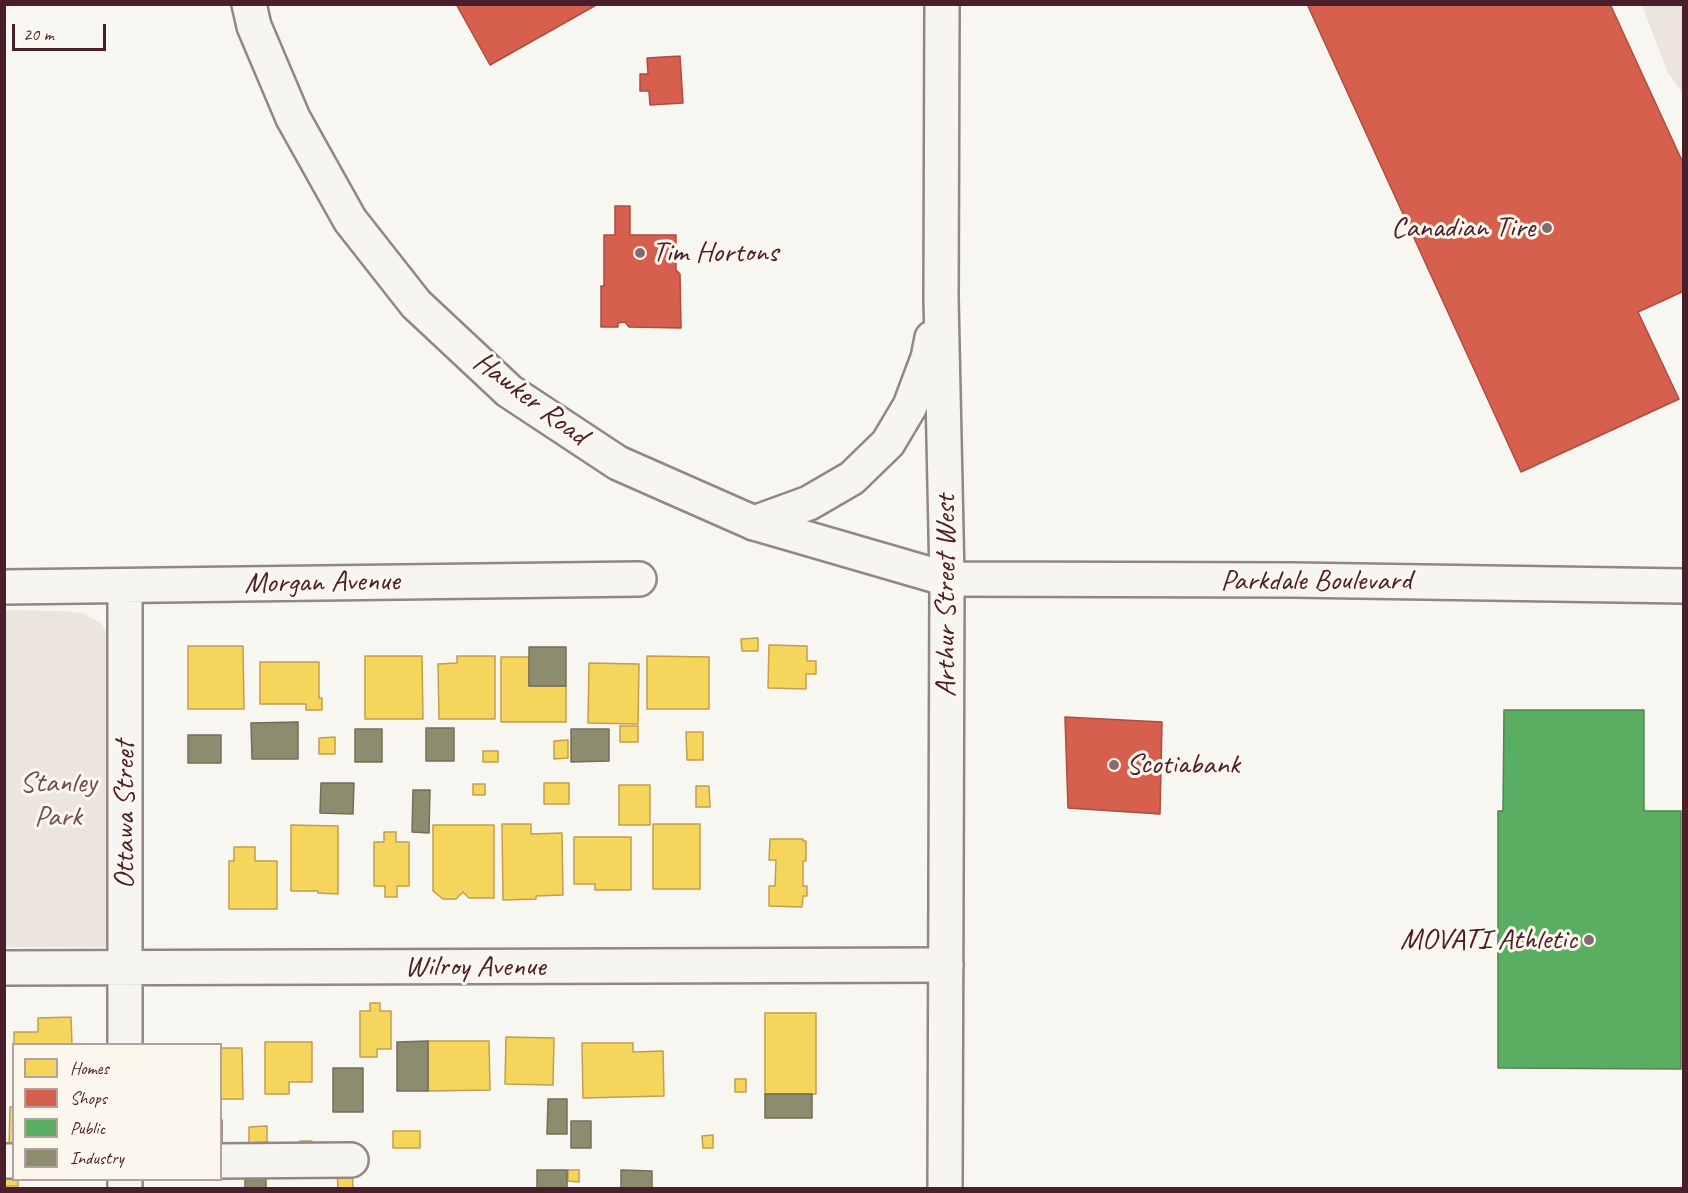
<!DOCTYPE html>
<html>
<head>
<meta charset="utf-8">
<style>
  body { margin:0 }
  #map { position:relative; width:1688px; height:1193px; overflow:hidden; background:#f8f6f0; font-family:Caveat,sans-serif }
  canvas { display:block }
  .frame { position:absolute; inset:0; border:6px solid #4a1f2b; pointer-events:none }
  .legend { position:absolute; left:12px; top:1043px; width:210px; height:138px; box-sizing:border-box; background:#fbf7ec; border:2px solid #b4a19f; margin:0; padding:8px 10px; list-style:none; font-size:18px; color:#4a1f2b }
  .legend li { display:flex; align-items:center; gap:12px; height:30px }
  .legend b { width:30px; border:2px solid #b4a19f }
  .scale { position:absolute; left:12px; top:24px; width:94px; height:27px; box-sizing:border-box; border:3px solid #4a1f2b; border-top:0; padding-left:8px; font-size:18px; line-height:21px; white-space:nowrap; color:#4a1f2b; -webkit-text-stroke:4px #fbf7ec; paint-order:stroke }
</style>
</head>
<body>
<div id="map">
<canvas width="1688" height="1193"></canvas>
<div class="frame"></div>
<ul class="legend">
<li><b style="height:16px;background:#f6d55c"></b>Homes</li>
<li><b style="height:16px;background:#d6604d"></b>Shops</li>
<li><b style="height:16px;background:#5aae61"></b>Public</li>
<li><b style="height:16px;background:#8c8c6e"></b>Industry</li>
</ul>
<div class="scale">20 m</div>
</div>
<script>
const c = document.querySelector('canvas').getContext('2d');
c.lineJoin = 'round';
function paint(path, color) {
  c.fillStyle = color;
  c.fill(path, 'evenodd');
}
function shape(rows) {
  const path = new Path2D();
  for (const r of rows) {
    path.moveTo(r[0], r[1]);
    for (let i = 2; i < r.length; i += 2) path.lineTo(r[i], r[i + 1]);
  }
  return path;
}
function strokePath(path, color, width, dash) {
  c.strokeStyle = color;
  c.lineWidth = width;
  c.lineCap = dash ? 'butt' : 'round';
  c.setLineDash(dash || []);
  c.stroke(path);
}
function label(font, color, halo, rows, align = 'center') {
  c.font = font + ' Caveat,sans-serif';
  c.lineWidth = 6;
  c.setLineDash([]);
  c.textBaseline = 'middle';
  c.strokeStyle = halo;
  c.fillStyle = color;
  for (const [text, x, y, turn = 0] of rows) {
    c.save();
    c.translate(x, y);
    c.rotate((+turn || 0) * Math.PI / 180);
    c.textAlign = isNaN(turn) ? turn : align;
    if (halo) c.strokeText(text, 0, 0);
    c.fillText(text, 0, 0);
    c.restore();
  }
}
const green = shape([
  [1642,5,1683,5,1683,94,1667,71],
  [5,610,62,611,82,613,101,623,108,635,113,654,109,947,5,947]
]);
const homes = shape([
  [758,638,758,651,742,651,741,639,758,638],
  [769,645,807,646,807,661,816,661,816,674,806,674,806,689,768,688,769,645],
  [188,646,243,646,244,709,188,709,188,646],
  [365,656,422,656,423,719,365,719,365,656],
  [457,656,495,656,495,719,439,719,438,664,457,663,457,656],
  [647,656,709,657,709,709,647,709,647,656],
  [501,657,529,657,529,686,566,686,566,722,501,722,501,657],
  [260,662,319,662,319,698,322,698,322,710,306,710,306,704,260,704,260,662],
  [589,663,639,664,638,724,588,723,589,663],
  [620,726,638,726,638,742,620,742,620,726],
  [686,732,703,732,703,760,687,760,686,732],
  [335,737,335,754,319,754,319,738,335,737],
  [568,740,568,758,554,759,554,741,568,740],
  [483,751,498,751,498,762,483,762,483,751],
  [544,783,569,783,569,804,544,804,544,783],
  [473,784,485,784,485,795,473,795,473,784],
  [619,785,650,785,650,825,619,825,619,785],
  [696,786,709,786,710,807,696,807,696,786],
  [502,824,531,824,531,834,562,833,563,895,536,896,536,899,503,900,502,824],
  [653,824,700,824,700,889,653,889,653,824],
  [291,825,338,826,338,894,318,893,318,891,291,891,291,825],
  [433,825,494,825,494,898,469,898,463,892,456,899,443,899,433,891,433,825],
  [384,832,396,832,396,842,409,842,409,886,397,886,397,897,385,897,385,886,374,886,374,842,384,842,384,832],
  [574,837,631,837,631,890,595,890,595,884,574,884,574,837],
  [770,839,803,839,803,841,806,841,806,861,803,861,803,886,807,886,807,896,803,896,802,907,769,906,769,886,775,886,776,860,769,860,770,839],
  [234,847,255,847,255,861,277,861,277,909,229,909,229,861,234,861,234,847],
  [370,1003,380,1003,380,1011,391,1011,391,1049,377,1049,377,1057,360,1057,360,1011,370,1011,370,1003],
  [765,1013,816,1013,816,1094,765,1094,765,1013],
  [71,1017,72,1044,14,1044,14,1032,38,1032,38,1018,71,1017],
  [506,1037,554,1038,553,1085,505,1084,506,1037],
  [428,1041,489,1041,490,1090,428,1091,428,1041],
  [265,1042,312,1042,312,1082,289,1082,289,1094,265,1094,265,1042],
  [582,1043,633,1043,633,1052,663,1051,664,1096,583,1098,582,1043],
  [220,1048,242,1048,243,1099,220,1099,220,1048],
  [735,1079,746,1079,746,1092,735,1092,735,1079],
  [10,1107,14,1107,14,1148,9,1148,10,1107],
  [267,1126,267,1142,249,1143,249,1127,267,1126],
  [393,1131,420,1131,420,1148,393,1148,393,1131],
  [713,1135,713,1148,703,1148,702,1136,713,1135],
  [300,1141,312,1141,312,1149,300,1149,300,1141],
  [568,1170,579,1170,579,1182,568,1181,568,1170],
  [352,1171,353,1188,338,1188,337,1172,352,1171],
  [4,1172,14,1172,14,1180,18,1180,18,1186,4,1186,4,1172]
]);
const shops = shape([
  [456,4,598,4,490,65,456,4],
  [1307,4,1610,4,1684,165,1684,291,1638,312,1679,399,1521,472,1307,4],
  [680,56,683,103,650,105,649,91,640,91,640,74,648,74,647,58,680,56],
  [615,206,630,206,630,235,676,235,676,270,680,274,681,328,629,327,625,322,618,323,618,327,601,327,601,286,604,286,604,235,615,235,615,206],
  [1065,717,1162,722,1160,814,1068,808,1065,717]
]);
const public = shape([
  [1504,710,1644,710,1644,811,1681,811,1681,1069,1498,1068,1498,811,1503,811,1504,710]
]);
const industry = shape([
  [529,647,566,647,566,686,529,686,529,647],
  [298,722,298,759,252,759,251,723,298,722],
  [426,728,454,728,454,761,426,761,426,728],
  [355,729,382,729,382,762,355,762,355,729],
  [571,729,609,729,609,761,571,762,571,729],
  [188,735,221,735,221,763,188,763,188,735],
  [321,783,354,783,353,814,320,813,321,783],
  [413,790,430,790,429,833,412,832,413,790],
  [428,1041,428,1091,397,1091,397,1042,428,1041],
  [333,1068,363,1068,363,1112,333,1112,333,1068],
  [765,1094,812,1094,812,1118,765,1118,765,1094],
  [548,1099,567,1099,567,1134,547,1134,548,1099],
  [220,1120,222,1120,222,1149,220,1149,220,1120],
  [571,1121,591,1121,591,1148,571,1148,571,1121],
  [245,1170,266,1171,266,1188,245,1188,245,1170],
  [537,1170,567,1170,567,1188,537,1188,537,1170],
  [621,1170,652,1171,652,1188,621,1188,621,1170]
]);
const minor = shape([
  [249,4,254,26,293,118,350,220,416,304,509,391,618,463,754,523,947,579,1293,580,1684,586],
  [125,586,125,1044],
  [4,587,639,579],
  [4,968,946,965],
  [4,1161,14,1161],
  [220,1161,351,1160],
  [125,1180,125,1188]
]);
const major = shape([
  [942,4,941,298,947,579,945,1188],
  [754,523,809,503,852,478,888,443,910,406,928,358,932,338]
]);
const markers = [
  [1547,228,6,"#876a70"],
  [640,253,6,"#876a70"],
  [1114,765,6,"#876a70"],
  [1589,940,6,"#876a70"]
];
const poiNames = [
  ["Canadian Tire",1535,228],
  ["Tim Hortons",652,253,"left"],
  ["Scotiabank",1126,765,"left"],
  ["MOVATI Athletic",1577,940]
];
const streetNames = [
  ["Hawker Road",530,399,37],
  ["Parkdale Boulevard",1316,581],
  ["Morgan Avenue",322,583,-1],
  ["Arthur Street West",946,596,-90],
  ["Ottawa Street",125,815,-90],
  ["Wilroy Avenue",475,967]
];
const parkNames = [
  ["Stanley",58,783],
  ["Park",58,817]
];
paint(green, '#ece5de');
paint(homes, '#f6d55c');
strokePath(homes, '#c29e4d', 1.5);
paint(shops, '#d6604d');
strokePath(shops, '#ac4c43', 1.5);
paint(public, '#5aae61');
strokePath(public, '#558351', 1.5);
paint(industry, '#8c8c6e');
strokePath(industry, '#786b5a', 1.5);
strokePath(minor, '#918787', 38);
strokePath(major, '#918787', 38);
strokePath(minor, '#f6f5f1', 33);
strokePath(major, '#f6f5f1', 33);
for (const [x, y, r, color] of markers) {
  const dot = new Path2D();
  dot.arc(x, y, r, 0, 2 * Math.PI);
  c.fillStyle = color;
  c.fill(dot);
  strokePath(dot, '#fbf7ec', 2);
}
label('30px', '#4a1f2b', '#fbf7ec', poiNames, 'right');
label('30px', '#4a1f2b', '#fbf7ec', streetNames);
label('30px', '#704d54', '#fbf7ec', parkNames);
</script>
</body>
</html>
